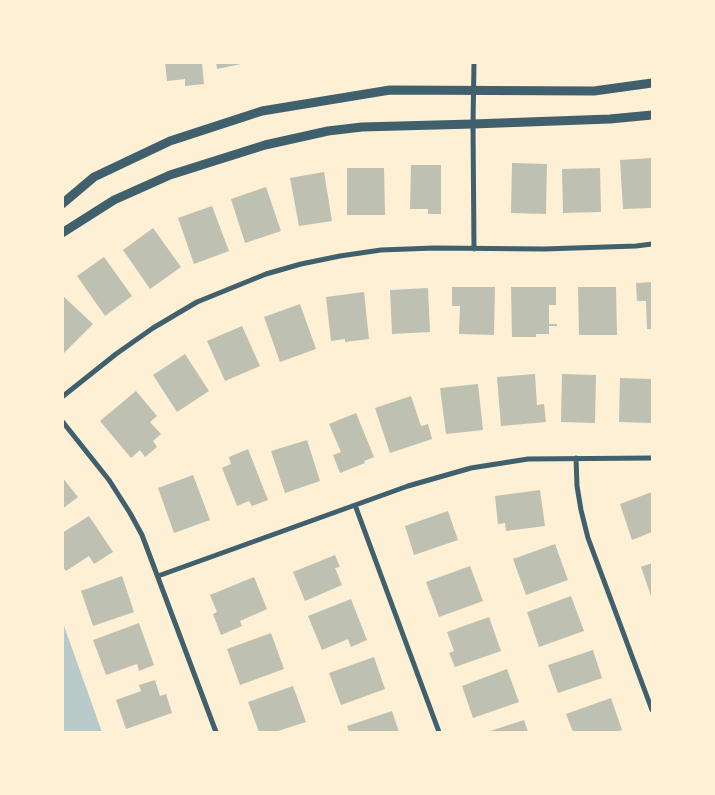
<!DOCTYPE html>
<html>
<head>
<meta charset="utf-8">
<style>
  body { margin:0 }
  #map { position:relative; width:715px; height:795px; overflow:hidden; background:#fdf0d5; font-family:Overpass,sans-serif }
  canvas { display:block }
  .frame { position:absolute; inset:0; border:64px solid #fdf0d5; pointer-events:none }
</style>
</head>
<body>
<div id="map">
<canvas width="715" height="795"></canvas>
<div class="frame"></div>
</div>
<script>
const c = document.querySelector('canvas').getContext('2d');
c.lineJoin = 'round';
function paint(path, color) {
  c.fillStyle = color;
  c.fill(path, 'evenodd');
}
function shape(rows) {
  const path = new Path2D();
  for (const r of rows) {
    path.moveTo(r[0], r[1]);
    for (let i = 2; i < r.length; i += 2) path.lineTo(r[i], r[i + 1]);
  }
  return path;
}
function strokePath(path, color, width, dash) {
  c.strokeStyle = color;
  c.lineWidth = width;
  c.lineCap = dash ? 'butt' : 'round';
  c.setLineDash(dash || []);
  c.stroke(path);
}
const green = shape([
  [63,623,102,732,63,732]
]);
const building = shape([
  [165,62,202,62,204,84,185,86,185,79,167,81],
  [216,62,246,62,246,63,217,69],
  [652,158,652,208,623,209,620,160],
  [512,163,547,164,546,214,511,213],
  [411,165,441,165,441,214,428,214,428,209,410,209],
  [347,168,384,168,385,215,347,215],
  [600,168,601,212,563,213,562,169],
  [324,172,332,221,299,226,290,178],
  [266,187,281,231,245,243,231,199],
  [212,206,229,251,194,264,178,218],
  [153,228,181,267,150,289,123,250],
  [104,257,132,296,105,316,77,276],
  [652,282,652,329,647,329,646,301,637,301,636,283],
  [452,287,495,287,494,335,459,334,460,306,452,306],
  [511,287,556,287,556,305,549,305,549,324,557,324,557,326,549,326,549,334,536,334,536,337,512,337],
  [578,287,616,287,617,335,579,335],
  [428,288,430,332,392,334,390,290],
  [364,292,369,339,345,342,345,339,331,341,326,297],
  [62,295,93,324,62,355],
  [300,304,316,349,280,362,264,317],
  [242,326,260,366,225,381,207,341],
  [185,354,209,391,177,412,153,375],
  [535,374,537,405,544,404,546,422,501,426,497,377],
  [562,374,596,375,595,423,561,422],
  [620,378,652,379,652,423,619,422],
  [478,384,483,430,446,434,440,388],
  [136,391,157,416,150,422,161,434,153,441,157,447,145,457,140,450,131,458,100,421],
  [411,396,421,426,428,424,432,439,390,453,375,408],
  [356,413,374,457,364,461,365,463,340,473,333,455,341,452,329,424],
  [307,440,320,481,285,493,271,451],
  [248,449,268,500,252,506,249,501,237,506,222,468,231,464,229,457],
  [193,475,210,520,174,533,158,488],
  [62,477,78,497,62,509],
  [540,490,545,526,506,531,505,523,498,524,495,496],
  [652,492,652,532,632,540,620,504],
  [448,511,458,540,414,555,405,526],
  [89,516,113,552,94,564,89,556,66,571,62,566,62,533],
  [555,544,568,580,526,595,513,559],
  [335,555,340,567,335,568,342,585,305,601,293,572],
  [652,563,652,599,641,567],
  [470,566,483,601,439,617,426,582],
  [122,576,134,612,93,626,81,591],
  [254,577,267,609,240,621,242,626,221,635,213,614,217,612,210,595],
  [571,596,584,631,539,647,527,612],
  [351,599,367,640,351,647,348,639,322,650,308,616],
  [489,617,501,651,455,667,449,653,454,651,447,632],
  [139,623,154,665,139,671,137,664,106,675,93,640],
  [271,633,284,669,240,685,227,649],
  [593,650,602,678,558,693,548,665],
  [374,657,385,689,341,705,329,673],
  [507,669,519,702,473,718,462,686],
  [155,680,160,696,166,694,172,713,126,729,116,700,141,691,139,685],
  [293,686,306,722,275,732,259,732,248,702],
  [611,698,622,730,614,732,573,732,566,714],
  [392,711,399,732,349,732,347,726],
  [524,720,528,732,487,732]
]);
const minor = shape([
  [474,249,473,124,474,62],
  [62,397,116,354,153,328,197,302,266,274,301,264,340,256,381,250,434,248,544,249,636,246,652,244],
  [62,421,109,480,130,513,142,535,216,732],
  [576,458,577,486,581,510,588,538,652,710],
  [355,505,439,732],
  [158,576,408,486,471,468,528,459,652,458]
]);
const tertiary = shape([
  [62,204,94,177,170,141,262,111,390,90,594,91,652,83],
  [62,233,114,200,170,175,265,145,328,131,362,127,473,124,610,119,652,115]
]);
paint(green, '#b9caca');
paint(building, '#bec0b2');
strokePath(minor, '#3f606c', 5);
strokePath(tertiary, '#3f606c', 9);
</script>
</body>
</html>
